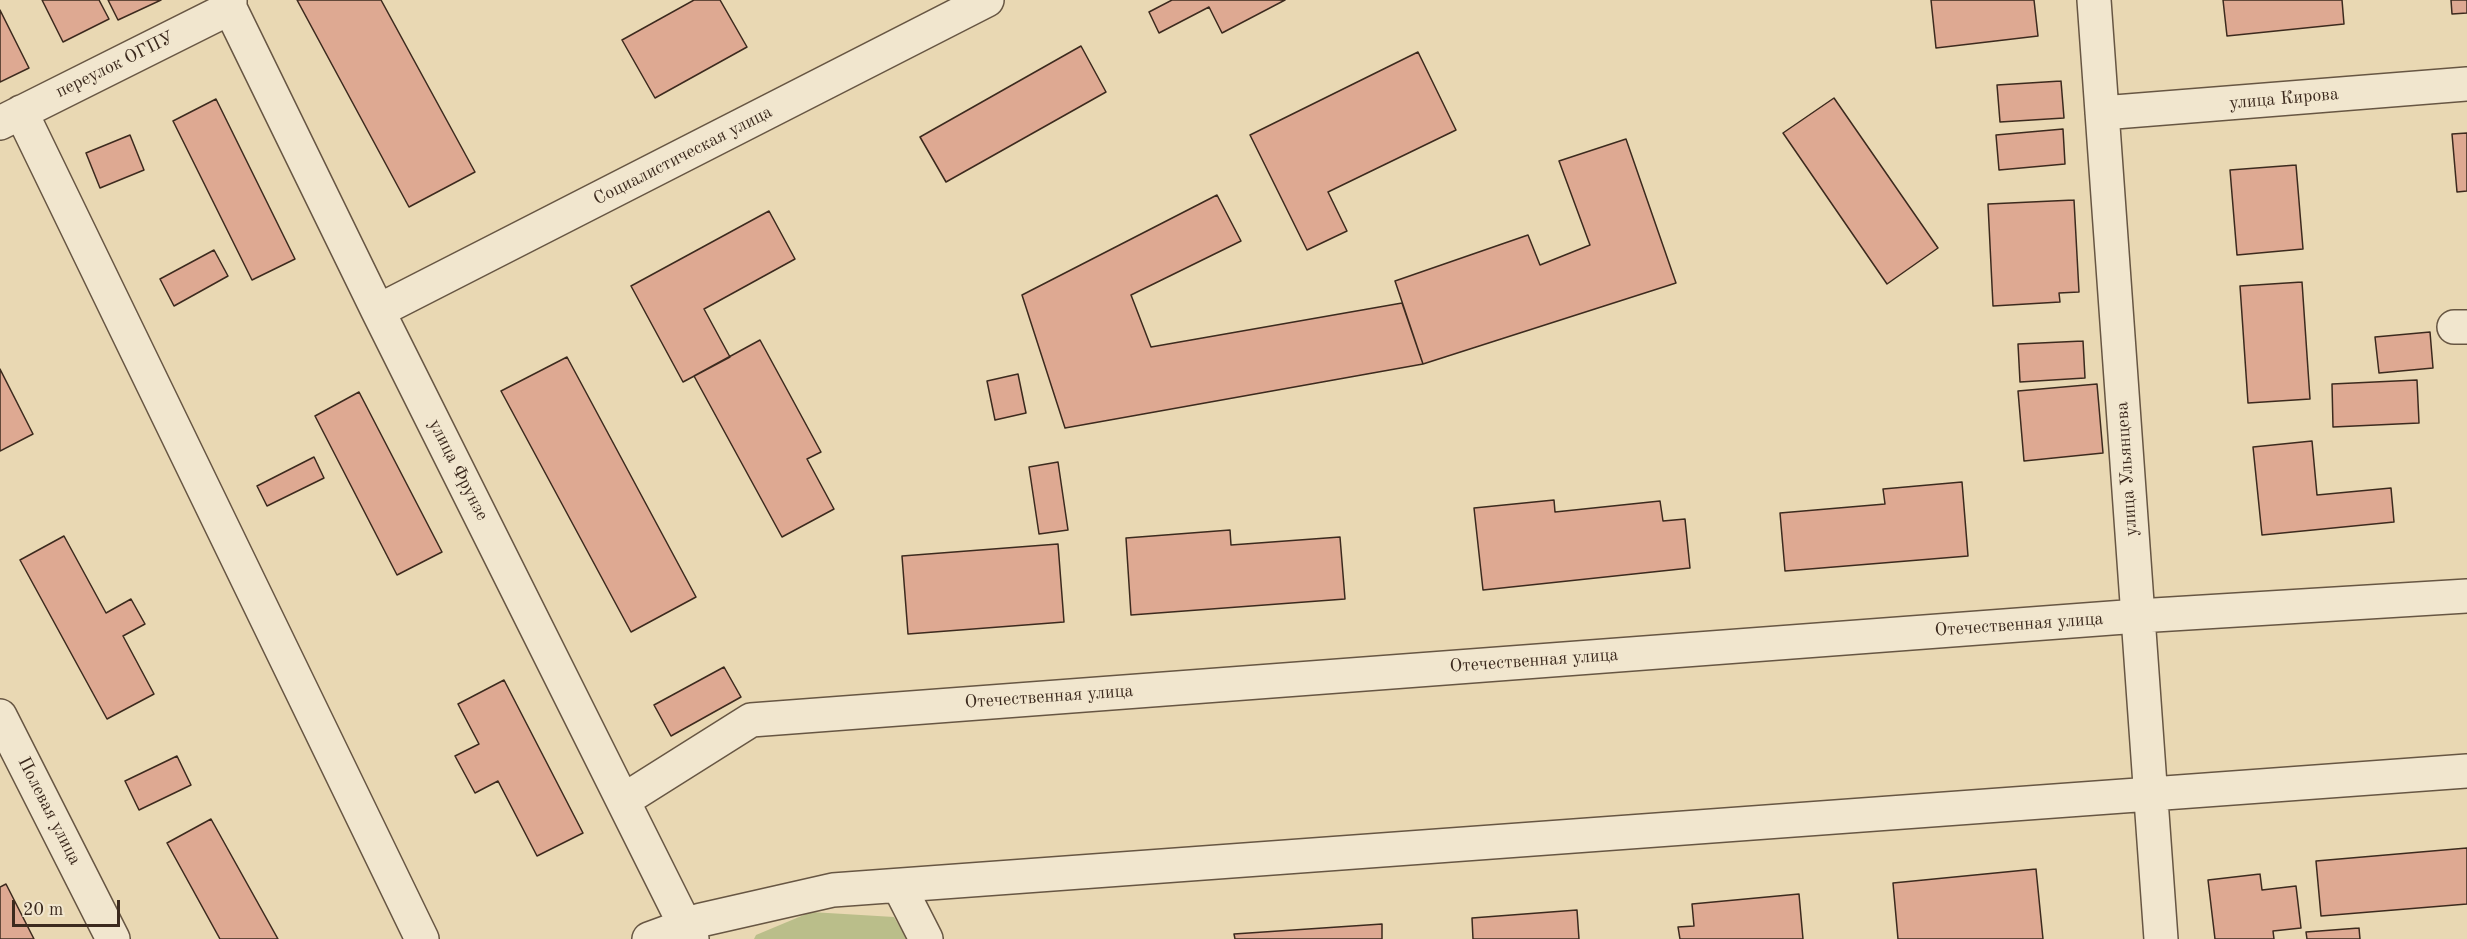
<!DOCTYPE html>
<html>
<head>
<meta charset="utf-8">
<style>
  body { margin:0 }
  #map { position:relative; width:2467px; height:939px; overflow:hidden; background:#e9d8b3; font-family:"Old Standard TT",serif }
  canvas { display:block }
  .scale { position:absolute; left:12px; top:900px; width:108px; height:27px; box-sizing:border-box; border:3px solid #3c2a1e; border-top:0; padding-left:8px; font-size:18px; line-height:21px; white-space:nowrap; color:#3c2a1e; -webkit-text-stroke:4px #f1e6ce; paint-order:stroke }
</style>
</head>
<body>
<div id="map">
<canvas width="2467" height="939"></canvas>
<div class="scale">20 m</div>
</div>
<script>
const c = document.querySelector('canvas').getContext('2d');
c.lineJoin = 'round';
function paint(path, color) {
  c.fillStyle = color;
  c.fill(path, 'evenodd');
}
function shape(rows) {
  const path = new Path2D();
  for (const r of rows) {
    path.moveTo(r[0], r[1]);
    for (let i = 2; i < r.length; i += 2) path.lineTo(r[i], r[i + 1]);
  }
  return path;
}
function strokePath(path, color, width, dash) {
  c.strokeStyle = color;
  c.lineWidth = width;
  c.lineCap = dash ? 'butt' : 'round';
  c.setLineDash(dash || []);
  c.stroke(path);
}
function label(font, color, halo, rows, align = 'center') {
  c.font = font + ' "Old Standard TT",serif';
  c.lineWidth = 5;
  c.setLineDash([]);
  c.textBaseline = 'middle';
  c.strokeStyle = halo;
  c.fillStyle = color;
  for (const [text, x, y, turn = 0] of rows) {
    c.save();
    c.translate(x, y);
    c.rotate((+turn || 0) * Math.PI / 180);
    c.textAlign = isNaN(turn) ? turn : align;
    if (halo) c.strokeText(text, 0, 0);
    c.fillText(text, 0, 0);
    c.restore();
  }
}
const green = shape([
  [811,912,894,917,907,939,754,939,756,935]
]);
const building = shape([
  [42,0,99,0,109,19,63,42,42,0],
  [108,0,161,0,118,20,108,0],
  [297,0,381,0,475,172,409,207,297,0],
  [694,0,720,0,747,47,655,98,622,40,694,0],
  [1172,0,1285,0,1222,33,1209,7,1159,33,1149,12,1172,0],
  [1931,0,2034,0,2038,36,1936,48,1931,0],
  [2223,0,2342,0,2344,24,2227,36,2223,0],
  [2451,0,2467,0,2467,13,2452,14,2451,0],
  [0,10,29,68,0,82,0,10],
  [1081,46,1106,92,946,182,920,137,1081,46],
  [1418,52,1456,130,1328,192,1347,231,1307,250,1250,135,1418,52],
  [2061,81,2064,118,2000,122,1997,85,2061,81],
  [1834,98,1938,248,1887,284,1783,133,1834,98],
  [216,99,295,259,252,280,173,121,216,99],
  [2063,129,2065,164,1999,170,1996,135,2063,129],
  [2467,133,2467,191,2457,192,2452,134,2467,133],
  [130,135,144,170,100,188,86,153,130,135],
  [1626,139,1676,283,1423,364,1395,281,1528,235,1540,265,1590,245,1559,161,1626,139],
  [2296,165,2303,249,2237,255,2230,170,2296,165],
  [1217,195,1241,241,1131,295,1151,347,1402,303,1423,364,1065,428,1022,295,1217,195],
  [2074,200,2079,292,2059,293,2060,302,1993,306,1988,204,2074,200],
  [769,211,795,259,704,309,730,357,683,382,631,286,769,211],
  [214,250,228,276,174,306,160,279,214,250],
  [2302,282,2310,399,2248,403,2240,286,2302,282],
  [2430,332,2433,368,2379,373,2375,337,2430,332],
  [760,340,821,452,807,459,834,509,782,537,694,376,760,340],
  [2083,341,2085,378,2020,382,2018,344,2083,341],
  [567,357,696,597,631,632,501,391,567,357],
  [0,369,33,434,0,451,0,369],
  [1018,374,1026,413,995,420,987,381,1018,374],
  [2417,380,2419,423,2333,427,2332,384,2417,380],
  [2097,384,2103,453,2024,461,2018,391,2097,384],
  [359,392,442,552,397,575,315,416,359,392],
  [2312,441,2317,495,2391,488,2394,522,2262,535,2253,447,2312,441],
  [314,457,324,478,267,506,257,486,314,457],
  [1058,462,1068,530,1039,534,1029,467,1058,462],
  [1962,482,1968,556,1785,571,1780,513,1885,504,1883,489,1962,482],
  [1554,500,1555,512,1660,501,1663,521,1685,519,1690,568,1483,590,1474,508,1554,500],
  [1230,530,1231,545,1340,537,1345,599,1131,615,1126,538,1230,530],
  [64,536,106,613,131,599,145,624,123,636,154,694,107,719,20,560,64,536],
  [1058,544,1064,622,908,634,902,556,1058,544],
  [724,667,741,697,671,736,654,705,724,667],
  [504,680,583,833,537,856,498,781,475,793,455,756,479,744,458,704,504,680],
  [177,756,191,785,139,810,125,781,177,756],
  [211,819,278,939,220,939,167,843,211,819],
  [2467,848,2467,904,2321,916,2316,861,2467,848],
  [2036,869,2043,939,1898,939,1893,883,2036,869],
  [2260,874,2262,890,2296,886,2301,928,2273,931,2274,939,2215,939,2208,880,2260,874],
  [6,884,34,939,0,939,0,887,6,884],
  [1799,894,1803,939,1680,939,1678,927,1694,926,1692,904,1799,894],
  [1577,910,1579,939,1473,939,1472,918,1577,910],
  [1382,924,1382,939,1235,939,1234,934,1382,924],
  [2359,928,2360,939,2307,939,2306,932,2359,928]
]);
const minor = shape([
  [230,0,230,8,378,311,692,939],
  [2094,0,2161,939],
  [21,112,422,939],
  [2102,113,2467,84],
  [0,123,230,8],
  [378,311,987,0],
  [2454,327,2467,327],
  [0,716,113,939],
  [624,800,751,720,2138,616,2467,596],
  [899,886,926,939],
  [649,939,701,920,833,890,2467,771]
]);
const streetNames = [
  ["переулок ОГПУ",115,65,-26],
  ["улица Кирова",2284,99,-5],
  ["Социалистическая улица",683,156,-27],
  ["улица Ульянцева",2127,469,-94],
  ["улица Фрунзе",458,470,63],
  ["Отечественная улица",2019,625,-4],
  ["Отечественная улица",1534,661,-4],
  ["Отечественная улица",1049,697,-4],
  ["Полевая улица",49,811,63]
];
paint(green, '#babe8a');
paint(building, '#dea992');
strokePath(building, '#3c2a1e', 1.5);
strokePath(minor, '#675643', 36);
strokePath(minor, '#f1e6ce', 33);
label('18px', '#3c2a1e', '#f1e6ce', streetNames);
</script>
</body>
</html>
